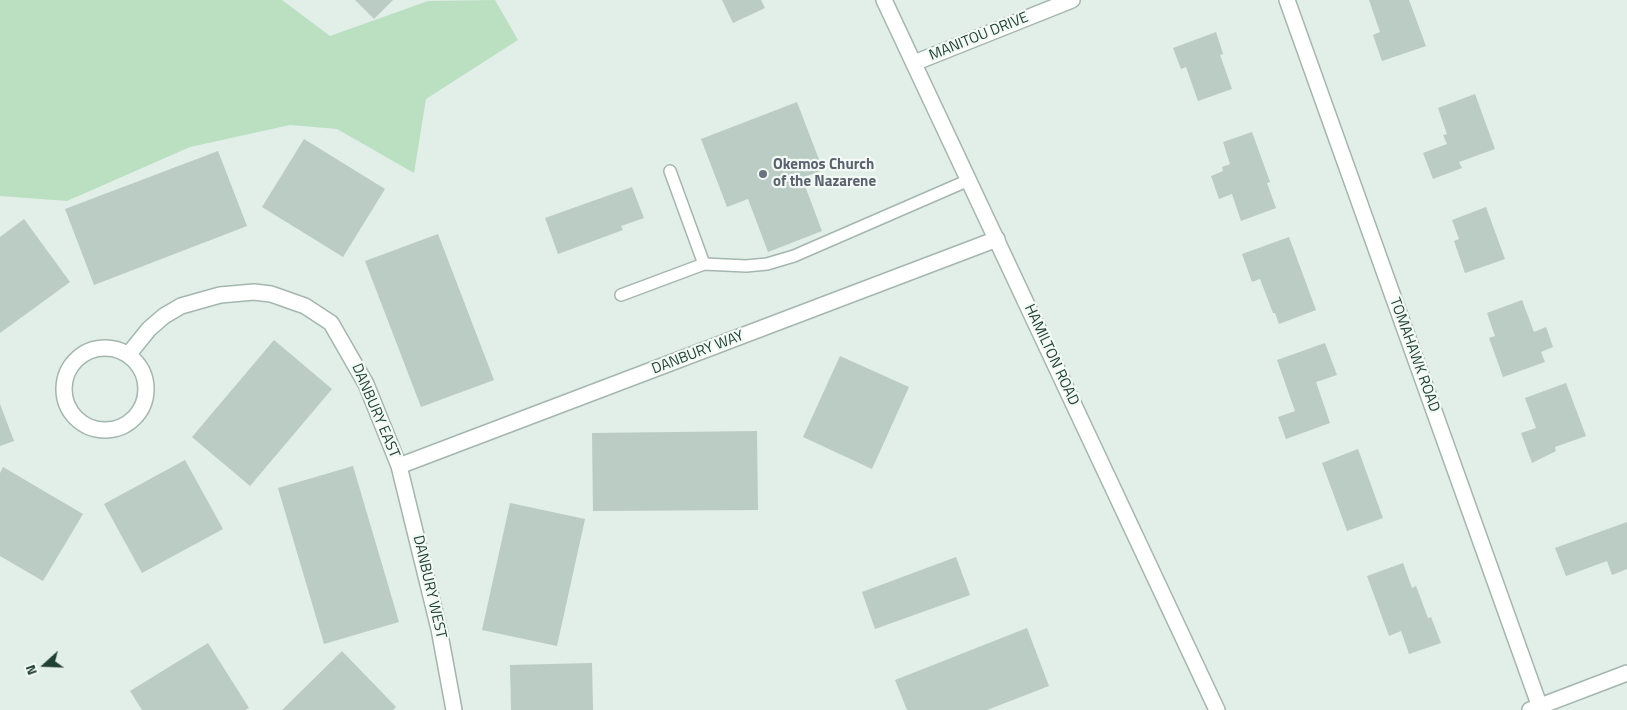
<!DOCTYPE html>
<html>
<head>
<meta charset="utf-8">
<style>
  body { margin:0 }
  #map { position:relative; width:1627px; height:710px; overflow:hidden; background:#e2eee8; font-family:"Titillium Web",sans-serif }
  canvas { display:block }
  .north { position:absolute; left:20px; top:640px; width:50px; height:50px; -webkit-text-stroke:4px #f3faf6; paint-order:stroke; rotate:250deg; font-size:14px; font-weight:700; line-height:20px; text-align:center; color:#214035 }
  .north::after { content:''; display:block; margin:auto; width:18px; height:22px; background:#214035; clip-path:polygon(50% 0,100% 100%,50% 72%,0 100%) }
</style>
</head>
<body>
<div id="map">
<canvas width="1627" height="710"></canvas>
<div class="north">N</div>
</div>
<script>
const c = document.querySelector('canvas').getContext('2d');
c.lineJoin = 'round';
function paint(path, color) {
  c.fillStyle = color;
  c.fill(path, 'evenodd');
}
function shape(rows) {
  const path = new Path2D();
  for (const r of rows) {
    if (r.length === 3) {
      path.moveTo(r[0] + r[2], r[1]);
      path.arc(r[0], r[1], r[2], 0, 2 * Math.PI);
      continue;
    }
    path.moveTo(r[0], r[1]);
    for (let i = 2; i < r.length; i += 2) path.lineTo(r[i], r[i + 1]);
  }
  return path;
}
function strokePath(path, color, width, dash) {
  c.strokeStyle = color;
  c.lineWidth = width;
  c.lineCap = dash ? 'butt' : 'round';
  c.setLineDash(dash || []);
  c.stroke(path);
}
function label(font, color, halo, rows, align = 'center') {
  c.font = font + ' "Titillium Web",sans-serif';
  c.lineWidth = 4.5;
  c.setLineDash([]);
  c.textBaseline = 'middle';
  c.strokeStyle = halo;
  c.fillStyle = color;
  for (const [text, x, y, turn = 0] of rows) {
    c.save();
    c.translate(x, y);
    c.rotate((+turn || 0) * Math.PI / 180);
    c.textAlign = isNaN(turn) ? turn : align;
    if (halo) c.strokeText(text, 0, 0);
    c.fillText(text, 0, 0);
    c.restore();
  }
}
const green = shape([
  [0,0,282,0,330,36,428,1,495,0,518,40,426,99,414,173,337,129,290,125,190,147,67,201,0,196]
]);
const building = shape([
  [355,0,393,0,374,19],
  [722,0,761,0,765,8,733,23],
  [1369,0,1409,0,1426,46,1382,61,1373,35,1380,32],
  [1216,32,1223,54,1220,55,1232,89,1198,101,1186,67,1181,69,1173,48],
  [1475,94,1495,149,1459,162,1462,168,1433,179,1423,153,1447,144,1443,135,1447,134,1438,108],
  [797,102,823,170,802,178,822,231,768,252,748,199,727,207,701,139],
  [1252,132,1270,182,1267,183,1276,208,1241,221,1232,194,1219,199,1211,176,1223,171,1222,167,1230,164,1223,142],
  [304,139,385,189,343,257,262,207],
  [218,151,247,226,94,285,65,209],
  [632,187,644,218,621,226,623,230,558,254,545,218],
  [1486,207,1505,259,1465,273,1454,241,1459,239,1452,220],
  [24,219,70,282,0,333,0,237],
  [438,234,494,380,421,407,365,261],
  [1289,237,1316,310,1279,324,1275,313,1273,313,1260,279,1252,282,1242,254],
  [1522,300,1534,332,1546,327,1553,347,1541,352,1545,362,1503,377,1489,338,1495,336,1487,313],
  [274,340,332,389,250,486,192,437],
  [1325,343,1337,375,1316,382,1330,423,1286,439,1278,417,1295,411,1277,360],
  [840,356,909,387,872,469,803,437],
  [1566,383,1586,436,1555,447,1556,451,1532,463,1521,433,1536,428,1525,398],
  [0,404,14,441,0,446],
  [757,431,758,510,593,511,592,433],
  [1358,449,1383,518,1347,531,1322,463],
  [185,460,223,529,142,573,104,504],
  [353,466,399,622,324,644,278,488],
  [3,467,83,514,43,581,0,556,0,473],
  [510,503,585,519,557,646,482,630],
  [1627,522,1627,569,1612,575,1607,561,1566,576,1555,548],
  [956,557,970,595,875,629,862,592],
  [1403,563,1412,588,1416,586,1428,618,1431,617,1441,643,1409,654,1401,631,1389,636,1367,576],
  [1027,628,1049,686,987,710,907,710,895,680],
  [208,643,249,708,245,710,142,710,130,691],
  [342,651,396,707,393,710,282,710],
  [592,663,593,710,511,710,510,665]
]);
const service = shape([
  [670,171,704,264],
  [621,295,704,264,746,266,767,264,794,256,969,180]
]);
const minor = shape([
  [1287,0,1541,710],
  [914,63,1072,0],
  [105,389,41],
  [128,355,149,329,164,316,181,306,220,295,254,292,271,294,305,306,331,323,366,384,399,466,439,629,454,710],
  [399,466,997,239],
  [1530,710,1627,673]
]);
const tertiary = shape([
  [884,0,1217,710]
]);
const markers = [
  [763,174,5,"#6b7280"]
];
const streetNames = [
  ["MANITOU DRIVE",979,37,-22],
  ["DANBURY WAY",698,353,-21],
  ["HAMILTON ROAD",1051,355,65],
  ["TOMAHAWK ROAD",1414,355,70],
  ["DANBURY EAST",375,411,67],
  ["DANBURY WEST",429,587,77]
];
const worshipNames = [
  ["Okemos Church",773,165],
  ["of the Nazarene",773,182]
];
paint(green, '#bae0c1');
paint(building, '#baccc3');
strokePath(service, '#a4b6af', 14);
strokePath(minor, '#a4b6af', 18);
strokePath(tertiary, '#a4b6af', 18);
strokePath(service, '#fff', 11);
strokePath(minor, '#fff', 15);
strokePath(tertiary, '#fff', 15);
for (const [x, y, r, color] of markers) {
  const dot = new Path2D();
  dot.arc(x, y, r, 0, 2 * Math.PI);
  c.fillStyle = color;
  c.fill(dot);
  strokePath(dot, '#f3faf6', 2);
}
label('15px', '#214035', '#f3faf6', streetNames);
label('bold 15px', '#5b616d', '#f3faf6', worshipNames, 'left');
</script>
</body>
</html>
